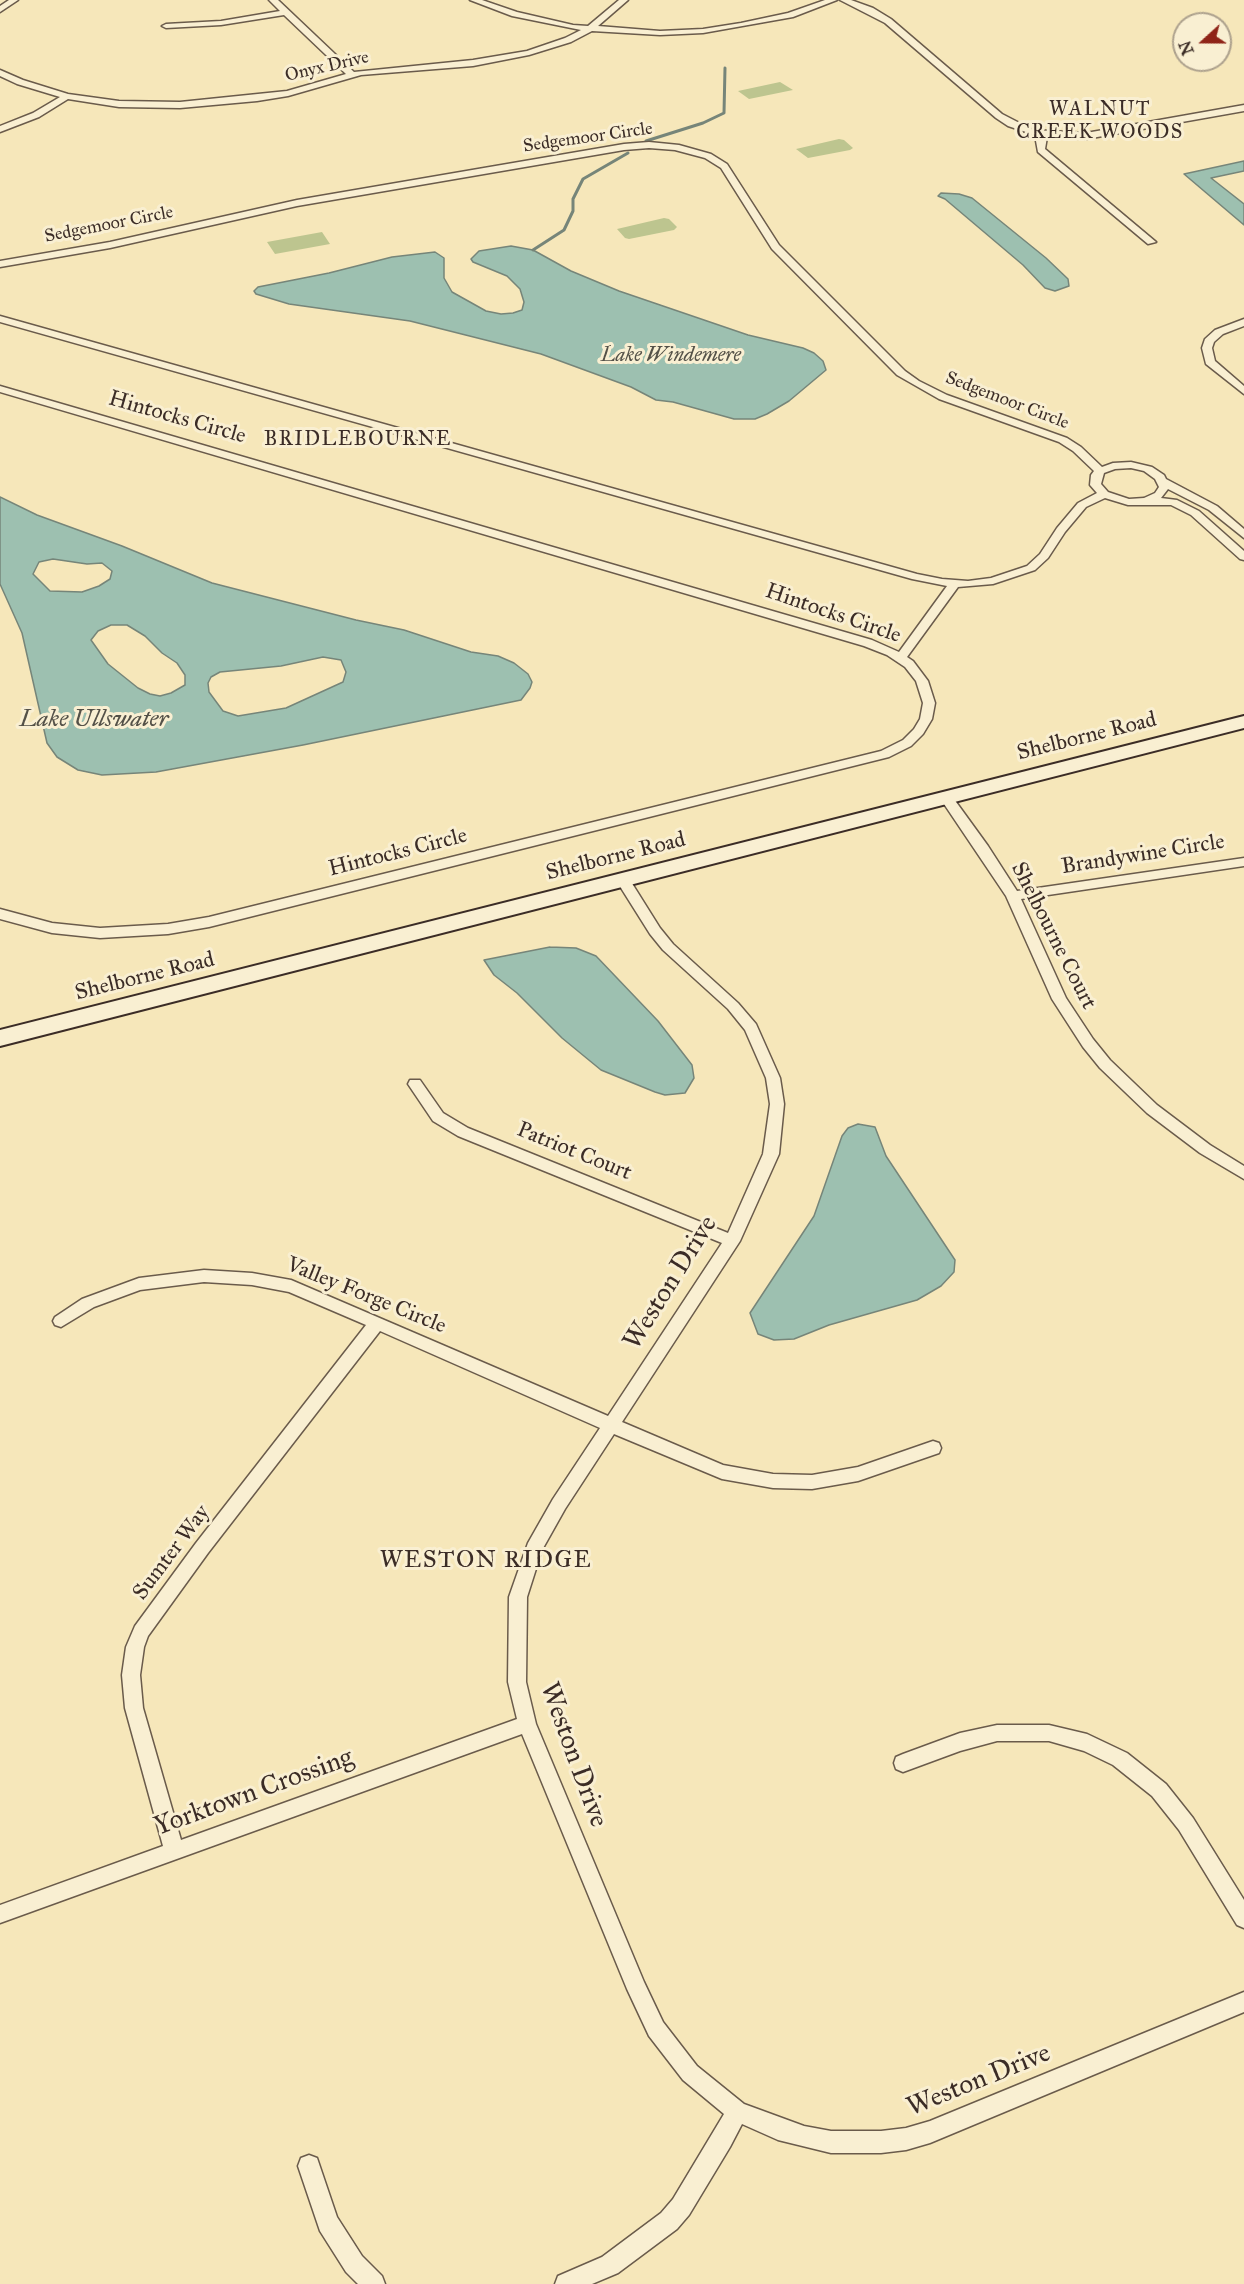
<!DOCTYPE html>
<html>
<head>
<meta charset="utf-8">
<style>
  body { margin:0 }
  #map { position:relative; width:1244px; height:2284px; overflow:hidden; background:#f6e7ba; font-family:"IM FELL Great Primer",serif }
  canvas { display:block }
  .north { position:absolute; left:1172px; top:12px; width:60px; height:60px; box-sizing:border-box; background:#f9efd2; border:2px solid #ada18d; border-radius:50%; rotate:249deg; font-size:16px; font-weight:700; line-height:24px; text-align:center; color:#3b2c26 }
  .north::after { content:''; display:block; margin:auto; width:21px; height:27px; background:#8f2418; clip-path:polygon(50% 0,100% 100%,50% 72%,0 100%) }
</style>
</head>
<body>
<div id="map">
<canvas width="1244" height="2284"></canvas>
<div class="north">N</div>
</div>
<script>
const c = document.querySelector('canvas').getContext('2d');
c.lineJoin = 'round';
function paint(path, color) {
  c.fillStyle = color;
  c.fill(path, 'evenodd');
}
function shape(rows) {
  const path = new Path2D();
  for (const r of rows) {
    path.moveTo(r[0], r[1]);
    for (let i = 2; i < r.length; i += 2) path.lineTo(r[i], r[i + 1]);
  }
  return path;
}
function strokePath(path, color, width, dash) {
  c.strokeStyle = color;
  c.lineWidth = width;
  c.lineCap = dash ? 'butt' : 'round';
  c.setLineDash(dash || []);
  c.stroke(path);
}
function label(font, color, halo, rows, align = 'center') {
  c.font = font + ' "IM FELL Great Primer",serif';
  c.lineWidth = 6;
  c.setLineDash([]);
  c.textBaseline = 'middle';
  c.strokeStyle = halo;
  c.fillStyle = color;
  for (const [text, x, y, turn = 0] of rows) {
    c.save();
    c.translate(x, y);
    c.rotate((+turn || 0) * Math.PI / 180);
    c.textAlign = isNaN(turn) ? turn : align;
    if (halo) c.strokeText(text, 0, 0);
    c.fillText(text, 0, 0);
    c.restore();
  }
}
const green = shape([
  [780,82,793,90,749,99,738,91],
  [839,139,844,140,853,148,850,150,808,158,796,149],
  [664,218,669,219,677,227,674,230,629,239,625,238,617,229],
  [322,232,330,244,275,254,267,242]
]);
const water = shape([
  [1244,161,1244,171,1211,178,1244,204,1244,225,1184,174,1244,161],
  [941,193,959,194,972,198,1046,258,1068,279,1069,286,1055,291,1045,288,1023,265,945,199,938,196,941,193],
  [511,246,533,250,571,271,619,291,748,335,803,348,814,353,823,361,826,370,789,401,767,414,755,419,734,419,673,402,656,400,631,387,541,354,410,321,289,304,256,294,254,291,258,287,329,273,392,257,435,252,444,258,444,278,452,292,486,311,501,314,513,313,522,310,524,302,520,289,507,276,473,262,471,259,479,251,511,246],
  [0,497,37,515,122,546,212,583,356,620,404,630,471,652,498,656,514,663,528,674,532,682,530,688,521,700,303,745,156,772,102,775,78,770,57,757,47,743,22,633,0,584,0,497],
  [53,559,87,564,102,563,112,571,110,579,99,586,82,592,50,591,33,574,39,562,53,559],
  [111,625,127,625,145,636,162,653,177,663,185,675,185,685,171,693,160,696,150,694,138,688,108,664,91,640,98,631,111,625],
  [323,657,341,660,346,672,343,682,286,708,238,716,223,711,209,692,208,683,211,677,220,672,281,666,323,657],
  [550,947,576,948,596,956,658,1021,692,1065,694,1078,685,1093,665,1095,655,1092,601,1070,562,1038,517,993,494,975,484,960,550,947],
  [858,1124,875,1127,886,1156,955,1260,954,1272,941,1286,917,1300,829,1325,794,1339,774,1340,758,1334,750,1313,814,1216,842,1136,848,1128,858,1124]
]);
const stream = shape([
  [646,141,703,123,724,113,725,68],
  [533,250,564,230,573,211,573,199,583,179,628,153]
]);
const street = shape([
  [9,0,18,0,0,12,0,6,9,0],
  [269,0,278,0,354,72,473,60,527,51,565,38,581,30,512,16,470,0,482,0,517,12,573,25,588,26,619,0,628,0,598,26,660,31,703,29,741,23,788,13,825,0,837,0,793,17,703,33,660,35,592,31,571,42,529,55,473,66,361,75,288,96,257,101,180,108,119,107,68,99,39,117,0,132,0,126,33,113,60,97,17,84,0,76,0,70,23,80,68,94,119,101,180,102,287,91,346,74,284,15,221,25,166,28,162,26,166,24,221,21,280,11,269,0],
  [840,0,851,0,873,8,891,19,1002,114,1033,130,1086,133,1244,105,1244,111,1086,139,1047,137,1045,149,1156,242,1148,244,1038,152,1036,141,1038,136,1008,126,996,118,885,23,840,0],
  [649,142,679,145,711,154,727,164,779,245,905,371,919,381,947,395,1067,438,1081,447,1102,467,1113,463,1131,462,1152,467,1164,475,1166,479,1217,506,1244,529,1244,538,1209,510,1168,489,1161,498,1177,500,1199,511,1244,551,1244,560,1240,559,1191,515,1171,505,1128,505,1105,498,1086,507,1065,532,1048,558,1035,570,993,584,958,587,907,657,913,661,928,681,935,703,932,719,923,734,911,746,889,757,209,927,168,934,100,938,52,933,0,919,0,909,52,923,100,928,168,924,209,917,881,751,903,740,914,729,920,719,923,703,916,681,905,667,887,655,864,646,0,392,0,386,872,640,899,652,947,586,912,579,0,322,0,316,917,574,942,579,968,581,991,578,1027,566,1040,554,1057,528,1078,503,1097,493,1090,485,1091,475,1094,471,1073,451,1059,442,939,399,897,375,772,249,721,168,705,158,675,150,649,148,624,150,297,206,110,248,0,267,0,261,110,242,297,200,624,144,649,142],
  [1131,468,1144,471,1155,479,1159,487,1155,493,1144,498,1129,499,1108,492,1101,484,1104,473,1115,469,1131,468],
  [1244,319,1244,326,1223,334,1214,342,1212,348,1215,361,1244,386,1244,394,1206,364,1202,348,1205,339,1215,330,1244,319],
  [946,794,951,795,988,846,1017,891,1244,858,1244,866,1021,899,1066,998,1093,1039,1110,1060,1157,1105,1210,1145,1244,1166,1244,1179,1200,1153,1147,1113,1100,1068,1083,1047,1052,999,1006,896,940,798,946,794],
  [623,876,628,877,660,928,673,944,738,1003,756,1024,780,1078,784,1104,779,1154,740,1241,622,1422,723,1465,773,1474,812,1475,858,1467,933,1441,939,1443,941,1448,939,1453,858,1481,812,1489,773,1488,722,1479,614,1434,565,1509,542,1550,527,1597,526,1682,536,1724,644,1982,663,2022,697,2066,744,2104,804,2126,831,2131,881,2131,906,2128,930,2121,1244,1992,1244,2012,930,2143,906,2150,881,2153,831,2153,778,2140,742,2124,730,2147,689,2215,677,2229,618,2273,592,2284,555,2284,558,2276,602,2257,661,2213,673,2199,724,2114,683,2080,649,2036,627,1989,522,1734,0,1923,0,1905,163,1846,125,1708,122,1675,126,1647,135,1626,196,1543,366,1325,289,1292,252,1285,204,1282,140,1290,94,1307,61,1327,55,1325,53,1321,55,1317,82,1299,139,1278,204,1270,252,1273,291,1280,608,1416,722,1243,458,1136,433,1121,408,1084,410,1080,420,1080,443,1113,468,1128,728,1233,763,1154,770,1104,766,1078,745,1030,728,1009,663,950,650,934,616,880,623,876],
  [380,1331,600,1428,553,1499,528,1543,509,1597,508,1682,517,1719,181,1840,143,1708,140,1675,144,1647,148,1636,208,1553,380,1331],
  [997,1725,1049,1725,1087,1734,1127,1753,1166,1784,1193,1818,1244,1900,1244,1928,1237,1925,1179,1830,1152,1796,1113,1765,1084,1751,1049,1741,997,1741,960,1751,903,1772,896,1769,894,1763,896,1757,903,1754,960,1733,997,1725],
  [309,2155,317,2158,337,2217,362,2256,382,2276,385,2284,358,2284,346,2272,320,2231,298,2166,301,2158,309,2155]
]);
const secondary = shape([
  [1244,716,1244,728,0,1046,0,1030,1244,716]
]);
const farStreetnames = [
  ["Onyx Drive",327,67,-13],
  ["Sedgemoor Circle",588,138,-8],
  ["Sedgemoor Circle",109,225,-11],
  ["Sedgemoor Circle",1007,401,21]
];
const farNeighbourhoodnames = [
  ["WALNUT",1100,110],
  ["CREEK WOODS",1100,133],
  ["BRIDLEBOURNE",358,440]
];
const farWaternames = [
  ["Lake Windemere",671,356]
];
const streetNames = [
  ["Hintocks Circle",177,418,16],
  ["Hintocks Circle",833,614,19],
  ["Shelborne Road",1087,737,-14],
  ["Hintocks Circle",398,853,-14],
  ["Brandywine Circle",1143,855,-9],
  ["Shelborne Road",616,857,-14],
  ["Shelbourne Court",1053,936,63],
  ["Shelborne Road",145,977,-14],
  ["Patriot Court",574,1152,22],
  ["Valley Forge Circle",366,1296,22],
  ["Sumter Way",172,1553,-53]
];
const waterNames = [
  ["Lake Ullswater",94,720]
];
const neighbourhoodNames = [
  ["WESTON RIDGE",486,1561]
];
const nearStreetnames = [
  ["Weston Drive",671,1283,-58],
  ["Weston Drive",573,1755,70],
  ["Yorktown Crossing",254,1793,-20],
  ["Weston Drive",979,2081,-22]
];
paint(green, '#bdc58f');
paint(water, '#9dc0b0');
strokePath(water, '#768579', 1.5);
strokePath(stream, '#768579', 3);
strokePath(street, '#6a5b4b', 3);
strokePath(secondary, '#3b2c26', 4);
paint(street, '#f9efd2');
paint(secondary, '#f9efd2');
label('18px', '#3b2c26', '#f9efd2', farStreetnames);
c.letterSpacing = '1.5px';
label('20px', '#3b2c26', '#f9efd2', farNeighbourhoodnames);
c.letterSpacing = '0px';
label('italic 20px', '#545148', '#f9efd2', farWaternames);
label('22px', '#3b2c26', '#f9efd2', streetNames);
label('italic 24px', '#545148', '#f9efd2', waterNames);
c.letterSpacing = '1.5px';
label('24px', '#3b2c26', '#f9efd2', neighbourhoodNames);
c.letterSpacing = '0px';
label('27px', '#3b2c26', '#f9efd2', nearStreetnames);
</script>
</body>
</html>
